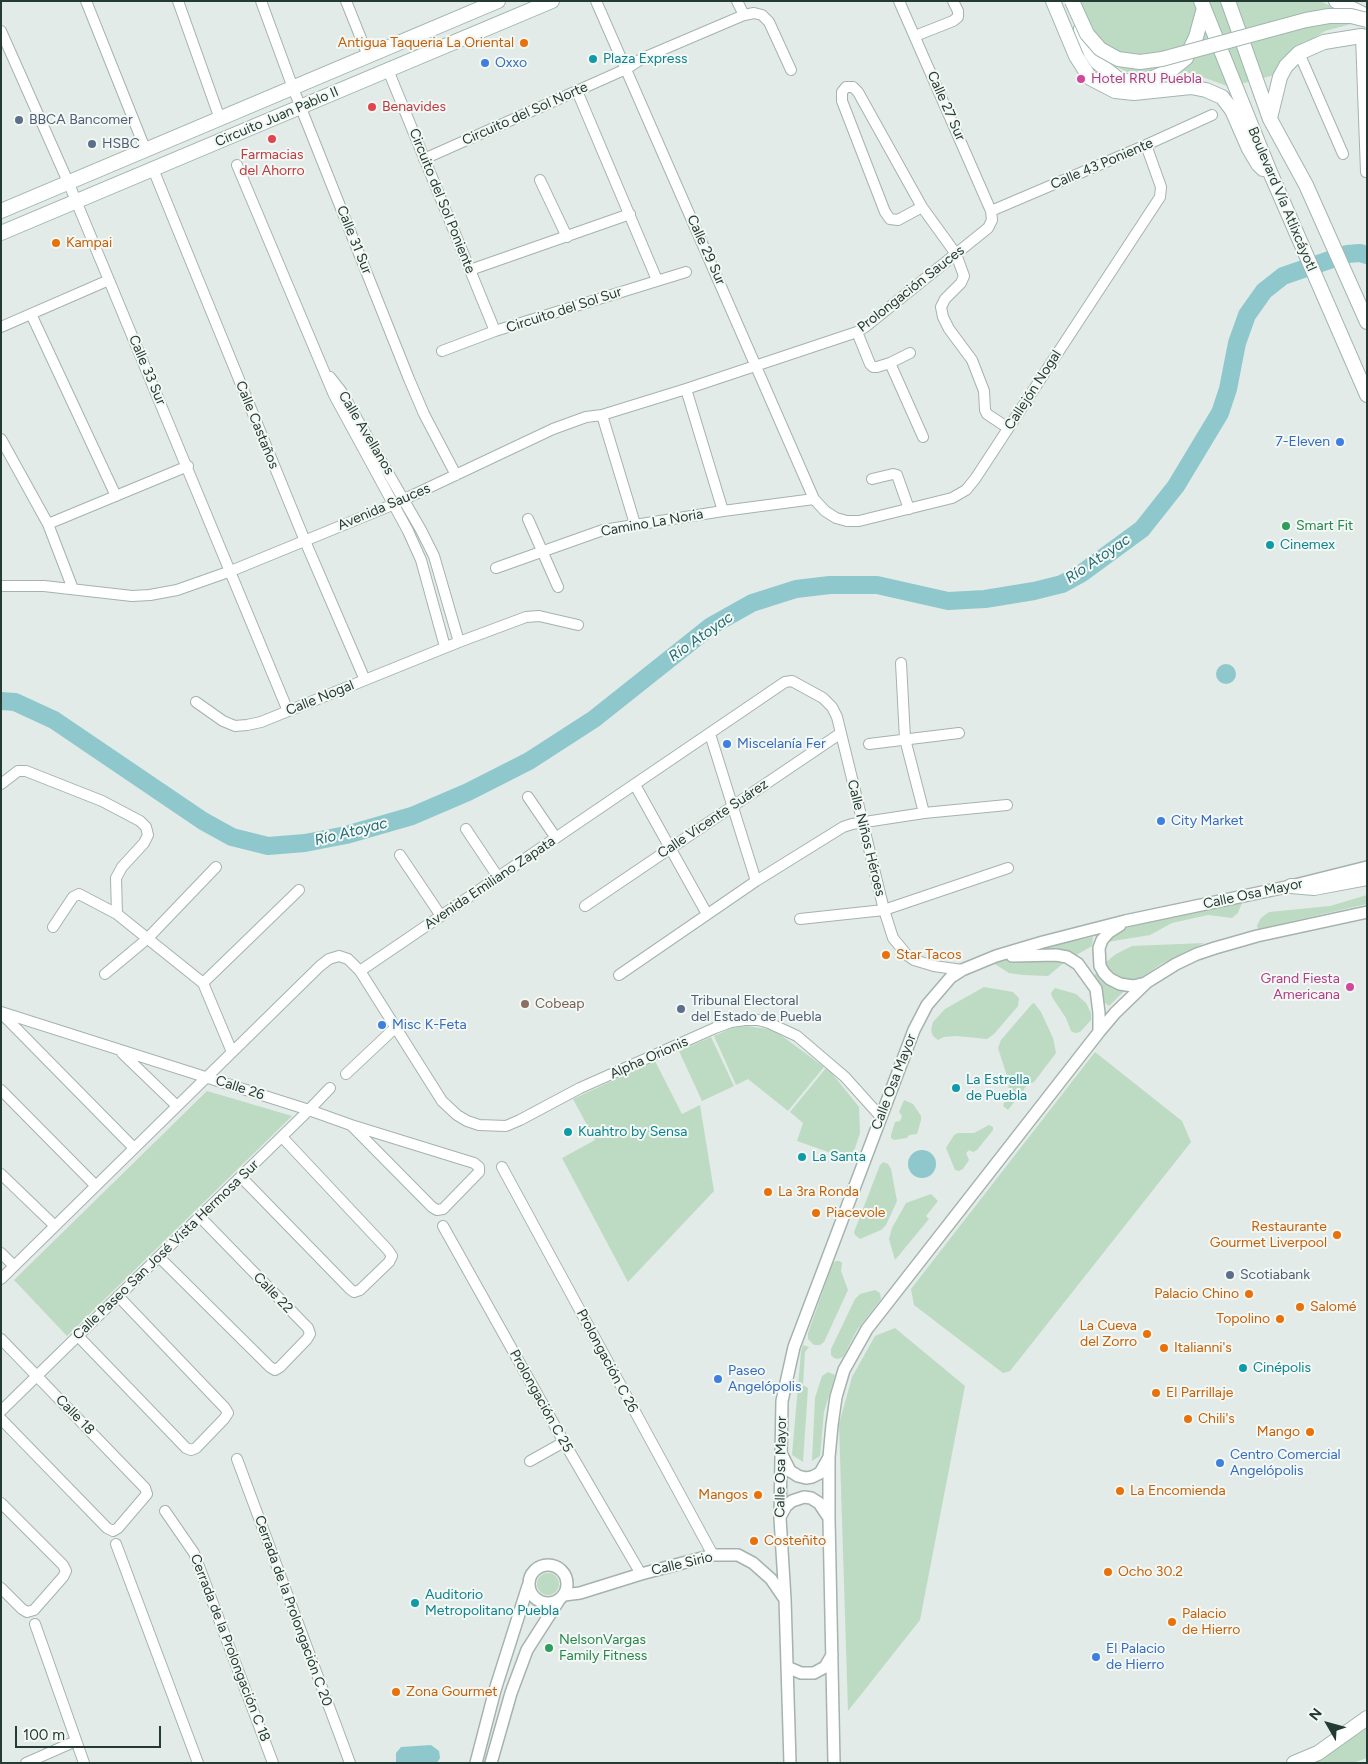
<!DOCTYPE html>
<html>
<head>
<meta charset="utf-8">
<style>
  body { margin:0 }
  #map { position:relative; width:1368px; height:1764px; overflow:hidden; background:#e2ebe7; font-family:Figtree,sans-serif }
  canvas { display:block }
  .frame { position:absolute; inset:0; border:2px solid #233b33; pointer-events:none }
  .north { position:absolute; left:1303px; top:1699px; width:50px; height:50px; -webkit-text-stroke:4px #f3f8f5; paint-order:stroke; rotate:308deg; font-size:14px; font-weight:700; line-height:20px; text-align:center; color:#233b33 }
  .north::after { content:''; display:block; margin:auto; width:18px; height:22px; background:#233b33; clip-path:polygon(50% 0,100% 100%,50% 72%,0 100%) }
  .scale { position:absolute; left:15px; top:1726px; width:146px; height:22px; box-sizing:border-box; border:2px solid #233b33; border-top:0; padding-left:6px; font-size:15px; line-height:18px; white-space:nowrap; color:#233b33; -webkit-text-stroke:4px #f3f8f5; paint-order:stroke }
</style>
</head>
<body>
<div id="map">
<canvas width="1368" height="1764"></canvas>
<div class="frame"></div>
<div class="north">N</div>
<div class="scale">100 m</div>
</div>
<script>
const c = document.querySelector('canvas').getContext('2d');
c.lineJoin = 'round';
function paint(path, color) {
  c.fillStyle = color;
  c.fill(path, 'evenodd');
}
function shape(rows) {
  const path = new Path2D();
  for (const r of rows) {
    if (r.length === 3) {
      path.moveTo(r[0] + r[2], r[1]);
      path.arc(r[0], r[1], r[2], 0, 2 * Math.PI);
      continue;
    }
    path.moveTo(r[0], r[1]);
    for (let i = 2; i < r.length; i += 2) path.lineTo(r[i], r[i + 1]);
  }
  return path;
}
function strokePath(path, color, width, dash) {
  c.strokeStyle = color;
  c.lineWidth = width;
  c.lineCap = dash ? 'butt' : 'round';
  c.setLineDash(dash || []);
  c.stroke(path);
}
function label(font, color, halo, rows, align = 'center') {
  c.font = font + ' Figtree,sans-serif';
  c.lineWidth = 4;
  c.setLineDash([]);
  c.textBaseline = 'middle';
  c.strokeStyle = halo;
  c.fillStyle = color;
  for (const [text, x, y, turn = 0] of rows) {
    c.save();
    c.translate(x, y);
    c.rotate((+turn || 0) * Math.PI / 180);
    c.textAlign = isNaN(turn) ? turn : align;
    if (halo) c.strokeText(text, 0, 0);
    c.fillText(text, 0, 0);
    c.restore();
  }
}
const green = shape([
  [1068,1,1320,1,1358,19,1351,24,1325,31,1298,49,1278,74,1230,87,1191,73,1127,72,1089,52],
  [1367,895,1367,904,1258,929,1257,925,1261,918,1269,912,1330,906],
  [1243,900,1238,913,1232,918,1208,915,1172,923,1150,935,1107,942,1117,930],
  [1093,937,1092,946,1066,961,1048,976,1023,975,1009,973,990,961,1020,952],
  [1204,943,1161,964,1133,983,1121,980,1111,973,1105,965,1106,962,1116,954,1132,946],
  [1098,971,1105,981,1114,987,1124,991,1109,1006,1087,989,1091,979],
  [984,987,1013,992,1019,998,1018,1006,994,1034,987,1039,956,1036,944,1037,938,1040,933,1036,931,1030,933,1022,945,1009],
  [1055,988,1076,994,1086,1003,1091,1013,1091,1020,1080,1032,1075,1033,1071,1031,1066,1018,1052,997,1051,993],
  [1034,1003,1041,1012,1053,1038,1056,1053,1034,1082,1028,1084,1008,1110,1003,1106,1008,1091,1009,1082,998,1048,1001,1040,1032,1004],
  [747,1026,774,1030,824,1067,788,1111,748,1079,736,1085,714,1036,732,1028],
  [711,1037,734,1086,702,1101,679,1051],
  [1095,1052,1182,1121,1191,1142,1010,1371,1003,1373,914,1305,911,1289],
  [655,1061,682,1114,700,1105,714,1191,628,1282,562,1158,595,1140,573,1099],
  [826,1068,830,1071,859,1107,860,1133,851,1160,797,1141,803,1123,790,1112],
  [207,1091,292,1116,67,1336,14,1280],
  [904,1100,913,1104,921,1116,921,1120,917,1134,909,1135,907,1138,894,1140,891,1138,891,1135,895,1122,900,1121,902,1116,899,1112],
  [989,1125,993,1127,993,1130,977,1150,973,1152,969,1150,966,1153,969,1160,963,1169,959,1171,955,1170,946,1148,954,1135,958,1133,974,1133],
  [883,1162,888,1164,891,1169,897,1201,886,1225,881,1230,860,1239,855,1235,854,1232,880,1165],
  [931,1194,938,1201,926,1216,929,1219,895,1260,889,1239,892,1228,906,1203],
  [836,1261,840,1261,842,1263,841,1271,848,1290,824,1342,820,1345,814,1345,808,1339,808,1333,833,1263],
  [875,1290,880,1293,881,1299,857,1330,843,1357,838,1359,834,1358,831,1355,831,1349,855,1299,860,1294],
  [895,1328,965,1386,920,1620,848,1711,839,1424,852,1377,875,1336],
  [803,1345,809,1347,805,1352,803,1385,808,1388,803,1462,792,1455,801,1352],
  [828,1372,835,1375,824,1412,820,1456,812,1461,815,1398,822,1376],
  [548,1584,11],
  [1367,1727,1367,1758,1353,1763,1309,1763]
]);
const water = shape([
  [1226,674,10],
  [922,1164,14],
  [431,1745,439,1751,440,1758,437,1763,396,1763,396,1753,401,1747]
]);
const river = shape([
  [1,701,15,702,54,720,203,821,232,837,268,846,305,843,346,835,412,816,468,792,529,761,594,719,711,626,752,603,796,589,830,585,877,585,948,601,985,599,1034,591,1062,584,1082,573,1142,529,1176,486,1220,413,1228,389,1237,343,1247,315,1264,291,1283,276,1347,254,1360,253,1367,255]
]);
const minor = shape([
  [86,1,146,151],
  [178,1,220,119],
  [261,1,293,88,409,379,424,414,456,475],
  [346,1,368,56],
  [596,1,814,499,825,511,836,518,847,521,859,521,952,498,966,490,975,479,1160,197,1161,187,1146,145],
  [737,1,744,15],
  [1,31,69,184,288,711],
  [915,36,953,21,958,17,958,11,953,1],
  [1361,36,1366,172],
  [1299,53,1343,154],
  [388,70,495,331],
  [577,91,657,280],
  [424,159,626,69,643,58,744,15,754,13,762,15,769,22,791,70],
  [237,165,334,395,408,531,421,560,445,647],
  [153,169,305,541,365,680],
  [540,180,567,237],
  [922,207,898,220,890,219,885,212,842,101,842,92,846,87,853,87,858,92,922,207,956,254,964,276,961,283,945,299,941,307,943,317,949,329,972,360,984,391,985,410,987,414,1008,428],
  [991,211,1146,145,1212,115],
  [470,270,630,214],
  [31,314,116,496],
  [1,327,109,280],
  [857,332,870,364,873,367,877,367,890,363,910,353],
  [442,351,495,331,686,272],
  [890,363,923,437],
  [330,377,341,391,421,530,434,556,459,642],
  [686,389,723,511],
  [602,415,635,524],
  [1,439,48,524,73,589],
  [872,479,893,474,897,475,909,509],
  [528,519,558,587],
  [48,524,188,466],
  [496,568,603,530,723,511,814,499],
  [1,586,44,586,132,596,150,595,177,590,231,571,392,505,553,429,586,417,602,415,686,389,857,332,865,327,988,228,992,220,991,211,899,1],
  [901,663,905,739,924,813],
  [196,702,223,721,235,726,247,725,261,722,459,642,526,617,539,616,578,625],
  [710,734,756,881],
  [869,744,959,733],
  [1,784,18,771,26,771,102,801,140,821,146,827,148,835,144,843,122,867,116,878,117,914],
  [635,785,707,914],
  [528,797,556,838],
  [466,829,498,877],
  [400,855,441,916],
  [585,906,841,733],
  [800,919,884,910,1008,868],
  [53,927,73,897,79,894,117,914,203,983,232,1052],
  [360,971,785,682,792,681,823,698,832,707,837,717,884,910,893,938,907,955,914,960,934,966,962,970],
  [105,974,147,939,216,867],
  [619,975,756,881,843,827,852,824,924,813,1007,805],
  [203,983,299,890],
  [1,1012,309,1110,351,1125,474,1163,479,1167,479,1172,443,1209,437,1210,432,1207,351,1125],
  [2,1014,134,1148],
  [122,1053,177,1106],
  [346,1074,396,1027],
  [1,1090,96,1186],
  [502,1167,713,1555],
  [1,1174,55,1226],
  [241,1177,350,1289,354,1292,360,1290,389,1262,392,1256,388,1250,282,1137],
  [443,1226,564,1442,641,1574],
  [1,1253,14,1266],
  [159,1257,270,1367,275,1370,280,1367,307,1339,310,1334,308,1328,200,1217],
  [1,1279,320,966,329,959,339,956,348,959,360,971,442,1101,457,1115,467,1121,479,1125,506,1126,520,1120,580,1088,715,1028,731,1022,745,1020,758,1020,769,1023,797,1036,845,1077,881,1117],
  [78,1336,186,1448,191,1450,196,1448,224,1419,228,1413,225,1408,118,1296],
  [1,1339,145,1488,147,1494,118,1528,113,1531,107,1528,1,1419],
  [1,1411,309,1110,330,1088],
  [237,1459,350,1763],
  [530,1461,564,1442],
  [1,1503,63,1565,66,1571,63,1577,34,1610,27,1612,22,1609,1,1588],
  [165,1511,194,1553,273,1763],
  [116,1544,198,1763],
  [35,1624,84,1763],
  [26,1763,76,1741]
]);
const tertiary = shape([
  [1120,925,1109,932,1102,940,1099,948,1100,966,1104,973,1110,979,1120,984,1133,986,1146,983],
  [1012,956,1056,955,1067,957,1078,964,1096,989,1099,1013,1099,1032],
  [782,1455,790,1471,798,1476,806,1478,812,1477,820,1473,828,1459],
  [780,1517,786,1506,792,1501,804,1497,811,1498,819,1503,829,1518],
  [548,1584,19],
  [564,1595,580,1593,641,1574,713,1555,738,1555,753,1563,771,1579,784,1598],
  [787,1667,801,1673,814,1673,825,1667,832,1655],
  [476,1763,495,1690,528,1586],
  [491,1763,511,1693,527,1650,559,1600],
  [790,1763,785,1599,780,1518,782,1401,794,1347,914,1030,927,1005,951,977,962,970,996,956,1043,942,1125,921,1291,886,1367,867],
  [834,1763,829,1519,829,1457,832,1425,836,1397,844,1370,867,1329,1099,1032,1115,1013,1147,982,1176,964,1197,954,1215,948,1257,936,1367,912]
]);
const secondary = shape([
  [1053,1,1076,56,1090,78,1115,91,1134,93,1191,87,1206,90,1222,97,1232,110,1249,149,1258,164,1263,169],
  [1201,1,1270,172,1367,395],
  [1228,1,1270,119,1306,185,1367,322],
  [1336,1,1367,16],
  [1081,29,1091,53,1097,62,1118,79,1131,82,1153,78,1171,70,1186,58,1196,37,1204,8],
  [1270,118,1280,77,1286,66,1299,53,1324,42,1361,36,1367,37],
  [1,211,498,1],
  [1,233,552,1],
  [1291,886,1314,888,1367,878],
  [1294,1763,1318,1753,1367,1718]
]);
const secondaryBridge = shape([
  [1072,1,1087,34,1100,49,1118,59,1140,62,1162,59,1306,20,1329,16,1351,16,1367,20]
]);
const markers = [
  [524,43,5,"#e8710a"],
  [593,59,5,"#0f9aa8"],
  [485,63,5,"#3f7fe0"],
  [1081,79,5,"#d1479c"],
  [372,107,5,"#e0444e"],
  [19,120,5,"#5c6f8a"],
  [272,139,5,"#e0444e"],
  [92,144,5,"#5c6f8a"],
  [56,243,5,"#e8710a"],
  [1340,442,5,"#3f7fe0"],
  [1286,526,5,"#2e9e5b"],
  [1270,545,5,"#0f9aa8"],
  [727,744,5,"#3f7fe0"],
  [1161,821,5,"#3f7fe0"],
  [886,955,5,"#e8710a"],
  [1350,987,5,"#d1479c"],
  [525,1004,5,"#8d6e63"],
  [681,1009,5,"#5c6f8a"],
  [382,1025,5,"#3f7fe0"],
  [956,1088,5,"#0f9aa8"],
  [568,1132,5,"#0f9aa8"],
  [802,1157,5,"#0f9aa8"],
  [768,1192,5,"#e8710a"],
  [816,1213,5,"#e8710a"],
  [1337,1235,5,"#e8710a"],
  [1230,1275,5,"#5c6f8a"],
  [1249,1294,5,"#e8710a"],
  [1300,1307,5,"#e8710a"],
  [1280,1319,5,"#e8710a"],
  [1147,1334,5,"#e8710a"],
  [1164,1348,5,"#e8710a"],
  [1243,1368,5,"#0f9aa8"],
  [718,1379,5,"#3f7fe0"],
  [1156,1393,5,"#e8710a"],
  [1188,1419,5,"#e8710a"],
  [1310,1432,5,"#e8710a"],
  [1220,1463,5,"#3f7fe0"],
  [1120,1491,5,"#e8710a"],
  [758,1495,5,"#e8710a"],
  [754,1541,5,"#e8710a"],
  [1108,1572,5,"#e8710a"],
  [415,1603,5,"#0f9aa8"],
  [1172,1622,5,"#e8710a"],
  [549,1648,5,"#2e9e5b"],
  [1096,1657,5,"#3f7fe0"],
  [396,1692,5,"#e8710a"]
];
const foodNames = [
  ["Antigua Taqueria La Oriental",514,43,"right"],
  ["Kampai",66,243],
  ["Star Tacos",896,955],
  ["La 3ra Ronda",778,1192],
  ["Piacevole",826,1213],
  ["Restaurante",1327,1227,"right"],
  ["Gourmet Liverpool",1327,1243,"right"],
  ["Palacio Chino",1239,1294,"right"],
  ["Salomé",1310,1307],
  ["Topolino",1270,1319,"right"],
  ["La Cueva",1137,1326,"right"],
  ["del Zorro",1137,1342,"right"],
  ["Italianni's",1174,1348],
  ["El Parrillaje",1166,1393],
  ["Chili's",1198,1419],
  ["Mango",1300,1432,"right"],
  ["La Encomienda",1130,1491],
  ["Mangos",748,1495,"right"],
  ["Costeñito",764,1541],
  ["Ocho 30.2",1118,1572],
  ["Palacio",1182,1614],
  ["de Hierro",1182,1630],
  ["Zona Gourmet",406,1692]
];
const cultureNames = [
  ["Plaza Express",603,59],
  ["Cinemex",1280,545],
  ["La Estrella",966,1080],
  ["de Puebla",966,1096],
  ["Kuahtro by Sensa",578,1132],
  ["La Santa",812,1157],
  ["Cinépolis",1253,1368],
  ["Auditorio",425,1595],
  ["Metropolitano Puebla",425,1611]
];
const shopNames = [
  ["Oxxo",495,63],
  ["7-Eleven",1330,442,"right"],
  ["Miscelanía Fer",737,744],
  ["City Market",1171,821],
  ["Misc K-Feta",392,1025],
  ["Paseo",728,1371],
  ["Angelópolis",728,1387],
  ["Centro Comercial",1230,1455],
  ["Angelópolis",1230,1471],
  ["El Palacio",1106,1649],
  ["de Hierro",1106,1665]
];
const hotelNames = [
  ["Hotel RRU Puebla",1091,79],
  ["Grand Fiesta",1340,979,"right"],
  ["Americana",1340,995,"right"]
];
const streetNames = [
  ["Calle 27 Sur",946,106,66],
  ["Circuito del Sol Norte",525,114,-24],
  ["Circuito Juan Pablo II",277,117,-23],
  ["Calle 43 Poniente",1102,164,-23],
  ["Boulevard Vía Atlixcáyotl",1282,199,67],
  ["Circuito del Sol Poniente",442,201,68],
  ["Calle 31 Sur",354,240,68],
  ["Calle 29 Sur",706,250,66],
  ["Prolongación Sauces",911,289,-38],
  ["Circuito del Sol Sur",564,310,-18],
  ["Calle 33 Sur",147,370,67],
  ["Callejón Nogal",1033,390,-57],
  ["Calle Castaños",257,425,68],
  ["Calle Avellanos",366,433,59],
  ["Avenida Sauces",384,507,-23],
  ["Camino La Noria",652,523,-10],
  ["Calle Nogal",320,698,-22],
  ["Calle Vicente Suárez",713,819,-34],
  ["Calle Niños Héroes",866,838,76],
  ["Avenida Emiliano Zapata",490,883,-34],
  ["Calle Osa Mayor",1253,894,-12],
  ["Alpha Orionis",649,1058,-24],
  ["Calle Osa Mayor",894,1082,-69],
  ["Calle 26",240,1088,18],
  ["Calle Paseo San José Vista Hermosa Sur",166,1250,-44],
  ["Calle 22",273,1293,46],
  ["Prolongación C 26",607,1361,62],
  ["Prolongación C 25",541,1401,61],
  ["Calle 18",75,1415,46],
  ["Calle Osa Mayor",781,1467,-89],
  ["Calle Sirio",682,1564,-13],
  ["Cerrada de la Prolongación C 20",293,1611,70],
  ["Cerrada de la Prolongación C 18",230,1648,69]
];
const healthNames = [
  ["Benavides",382,107],
  ["Farmacias",272,155,"center"],
  ["del Ahorro",272,171,"center"]
];
const serviceNames = [
  ["BBCA Bancomer",29,120],
  ["HSBC",102,144],
  ["Tribunal Electoral",691,1001],
  ["del Estado de Puebla",691,1017],
  ["Scotiabank",1240,1275]
];
const leisureNames = [
  ["Smart Fit",1296,526],
  ["NelsonVargas",559,1640],
  ["Family Fitness",559,1656]
];
const educationNames = [
  ["Cobeap",535,1004]
];
const waterNames = [
  ["Río Atoyac",1098,559,-34],
  ["Río Atoyac",701,637,-35],
  ["Río Atoyac",351,832,-14]
];
paint(green, '#bcdbc2');
paint(water, '#8ec8cd');
strokePath(river, '#8ec8cd', 18);
strokePath(minor, '#a5b3ad', 12);
strokePath(tertiary, '#a5b3ad', 14);
strokePath(secondary, '#a1b6ae', 16);
strokePath(minor, '#fff', 10);
strokePath(tertiary, '#fff', 11);
strokePath(secondary, '#fff', 14);
strokePath(secondaryBridge, '#a1b6ae', 16, []);
strokePath(secondaryBridge, '#fff', 14);
for (const [x, y, r, color] of markers) {
  const dot = new Path2D();
  dot.arc(x, y, r, 0, 2 * Math.PI);
  c.fillStyle = color;
  c.fill(dot);
  strokePath(dot, '#f3f8f5', 2);
}
label('14px', '#c56008', '#f3f8f5', foodNames, 'left');
label('14px', '#0d838f', '#f3f8f5', cultureNames, 'left');
label('14px', '#366cbe', '#f3f8f5', shopNames, 'left');
label('14px', '#b23c85', '#f3f8f5', hotelNames, 'left');
label('14px', '#233b33', '#f3f8f5', streetNames);
label('14px', '#be3a42', '#f3f8f5', healthNames, 'left');
label('14px', '#4e5e75', '#f3f8f5', serviceNames, 'left');
label('14px', '#27864d', '#f3f8f5', leisureNames, 'left');
label('14px', '#785e54', '#f3f8f5', educationNames, 'left');
label('italic 15px', '#216c74', '#f3f8f5', waterNames);
</script>
</body>
</html>
